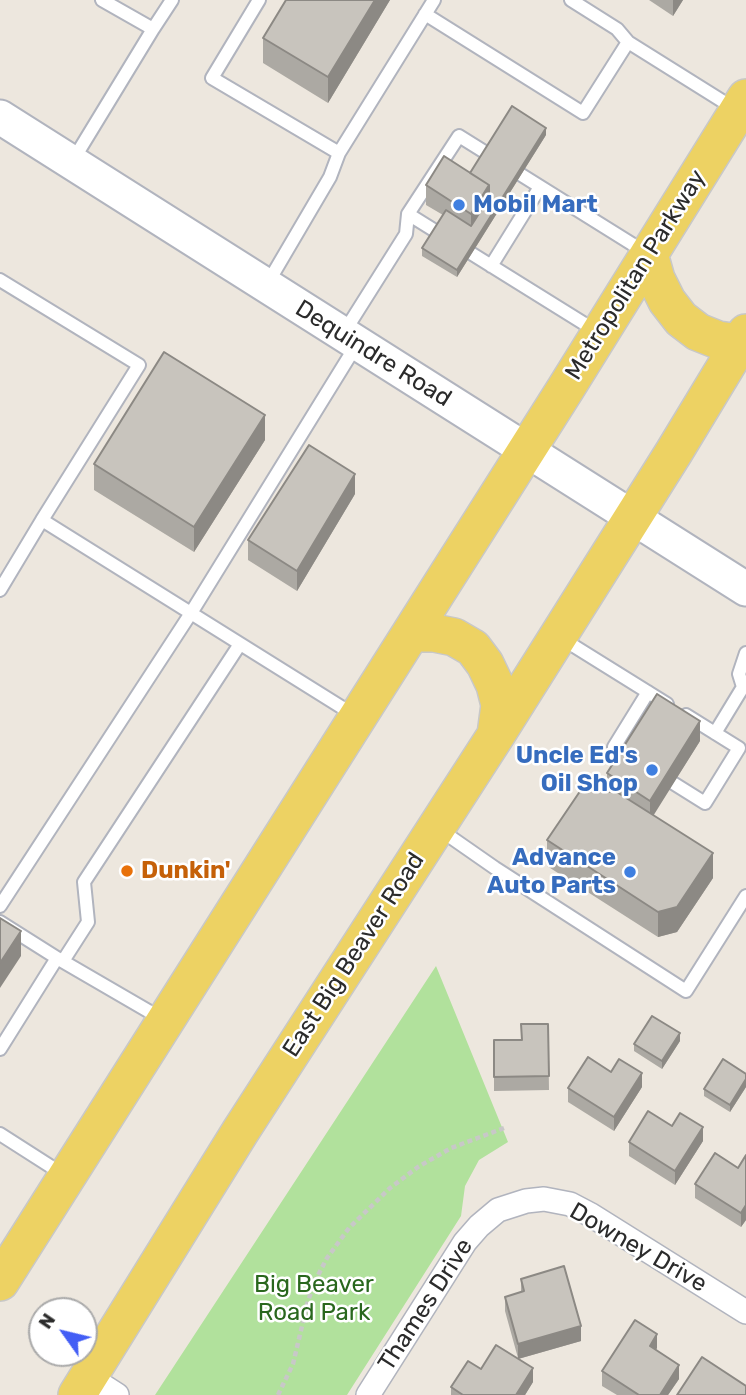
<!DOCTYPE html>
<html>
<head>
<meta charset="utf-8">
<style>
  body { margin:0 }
  #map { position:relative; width:746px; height:1395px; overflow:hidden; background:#ede7de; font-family:Rubik,sans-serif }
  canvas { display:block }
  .north { position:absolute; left:28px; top:1297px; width:70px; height:70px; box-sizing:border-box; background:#fff; border:2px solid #aaa; border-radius:50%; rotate:304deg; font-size:19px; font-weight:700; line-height:28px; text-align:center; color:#2b2b2b }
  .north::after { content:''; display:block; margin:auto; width:24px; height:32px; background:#435ef5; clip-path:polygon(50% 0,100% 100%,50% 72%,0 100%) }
</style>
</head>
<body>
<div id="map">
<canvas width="746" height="1395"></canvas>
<div class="north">N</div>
</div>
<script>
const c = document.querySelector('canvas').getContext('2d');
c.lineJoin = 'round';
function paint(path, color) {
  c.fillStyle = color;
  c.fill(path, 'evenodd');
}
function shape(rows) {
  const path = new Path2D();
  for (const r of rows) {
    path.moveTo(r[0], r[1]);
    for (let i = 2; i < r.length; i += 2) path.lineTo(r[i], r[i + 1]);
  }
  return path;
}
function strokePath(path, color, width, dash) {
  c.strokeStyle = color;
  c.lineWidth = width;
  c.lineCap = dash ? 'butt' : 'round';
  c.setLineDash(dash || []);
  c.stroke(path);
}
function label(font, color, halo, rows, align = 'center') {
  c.font = font + ' Rubik,sans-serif';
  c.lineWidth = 5;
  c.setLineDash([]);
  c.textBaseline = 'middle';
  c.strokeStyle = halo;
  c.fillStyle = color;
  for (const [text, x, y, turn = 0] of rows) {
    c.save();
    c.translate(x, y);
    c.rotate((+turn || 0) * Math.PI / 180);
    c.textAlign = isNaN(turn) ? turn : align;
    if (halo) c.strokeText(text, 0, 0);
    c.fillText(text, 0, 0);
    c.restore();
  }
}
const green = shape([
  [436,966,508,1142,479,1160,465,1186,461,1216,347,1395,155,1395]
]);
const path = shape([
  [278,1395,293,1364,308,1301,315,1281,327,1258,349,1228,390,1188,418,1167,451,1148,504,1128]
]);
const service = shape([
  [102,0,153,29],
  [259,0,212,78,339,153],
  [571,0,617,29,628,42,735,109],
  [425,14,583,113,628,42],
  [72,162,153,29,172,0],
  [408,214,596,331],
  [491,266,540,187],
  [0,280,139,365,42,520,354,715],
  [266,286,330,177,339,153,434,0],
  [343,334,406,234,408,214,459,136,648,254],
  [0,590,42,520],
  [561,638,667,704],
  [743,687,739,674,746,653],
  [715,733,743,687,746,686],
  [630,756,614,747,648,692],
  [673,783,705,803,739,748,686,715],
  [439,829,495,868,686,991,746,896],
  [0,906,191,613,357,344],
  [0,922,57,958,162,1019],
  [63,961,88,922,84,882,240,644],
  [0,1049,57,958],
  [0,1134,64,1175]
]);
const minor = shape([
  [89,1377,117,1395],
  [368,1395,465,1242,479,1226,498,1210,526,1201,544,1199,570,1204,591,1215,746,1312]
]);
const secondary = shape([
  [0,117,746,589]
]);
const primary = shape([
  [649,254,656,279,667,301,681,319,698,332,718,340,739,343],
  [411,633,434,633,454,637,473,648,485,664,495,685,500,705,496,735],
  [0,1282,566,388,746,98],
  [77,1395,240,1132,496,735,674,452,746,333]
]);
const wall = shape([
  [286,0,390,0,328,103,263,63,263,38],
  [649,0,683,0,673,16],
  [546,135,457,277,422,256,422,248,443,215,426,205,426,185,470,173],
  [265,440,194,552,94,490,94,464],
  [355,494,297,591,248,560,248,540],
  [700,741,653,815,713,878,677,932,658,937,547,866,547,840,607,790,607,773],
  [548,1024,549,1090,494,1091,494,1040,521,1040],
  [680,1041,662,1069,634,1051,634,1044],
  [611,1072,642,1087,614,1131,568,1102,568,1088],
  [746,1074,746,1087,730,1112,704,1096,704,1089],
  [672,1126,703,1141,675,1185,629,1156,629,1142],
  [746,1155,746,1220,741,1227,695,1198,695,1184,738,1168],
  [521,1279,581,1341,518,1359,533,1382,525,1395,451,1395,451,1387,481,1369,518,1358,505,1311,505,1297,521,1292],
  [657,1348,656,1350,679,1379,668,1395,617,1395,602,1386,602,1371]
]);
const shadedWall = shape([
  [375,0,390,0,328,103,328,77],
  [673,0,683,0,673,16],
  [546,128,546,135,457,277,457,270],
  [489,185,489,205,471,234,471,214],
  [265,415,265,440,194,552,194,527],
  [355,474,355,494,297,591,297,571],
  [700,721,700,741,650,821,650,801],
  [713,853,713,878,677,932,658,937,658,912],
  [21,931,21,956,0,988,0,963],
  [680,1033,680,1041,662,1069,662,1061],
  [642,1073,642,1087,614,1131,614,1117],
  [746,1079,746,1087,730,1112,730,1105],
  [703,1127,703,1141,675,1185,675,1171],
  [746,1205,746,1220,741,1227,741,1213],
  [581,1326,581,1341,518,1359,518,1344],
  [657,1334,657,1348,650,1360,650,1346],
  [679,1365,679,1379,668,1395,660,1395],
  [533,1368,533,1382,525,1395,516,1395]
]);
const building = shape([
  [286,0,375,0,328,77,263,38,286,0],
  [512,106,546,128,457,270,422,248,446,210,471,226,489,198,489,185,470,173,512,106],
  [444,156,489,185,471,214,426,185,444,156],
  [164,352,265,415,194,527,94,464,164,352],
  [309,445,355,474,297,571,248,540,309,445],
  [657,694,700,721,650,801,607,773,657,694],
  [589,778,610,792,612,789,713,853,677,907,658,912,547,840,589,778],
  [0,918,21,931,0,963,0,918],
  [652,1016,680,1033,662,1061,634,1044,652,1016],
  [521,1024,548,1024,549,1076,494,1077,494,1040,522,1040,521,1024],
  [588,1057,611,1072,619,1059,642,1073,614,1117,568,1088,588,1057],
  [723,1059,746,1074,746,1079,730,1105,704,1089,723,1059],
  [648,1111,672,1126,680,1113,703,1127,675,1171,629,1142,648,1111],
  [715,1153,738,1168,746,1155,746,1205,741,1213,695,1184,715,1153],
  [564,1266,581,1326,518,1344,505,1297,524,1291,521,1279,564,1266],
  [635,1320,657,1334,650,1346,679,1365,660,1395,639,1395,602,1371,635,1320],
  [496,1345,533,1368,516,1395,463,1395,451,1387,468,1361,481,1369,496,1345],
  [702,1357,746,1386,746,1395,677,1395,702,1357]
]);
const markers = [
  [459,205,7,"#3f7fe0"],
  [652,770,7,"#3f7fe0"],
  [127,871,7,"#e8710a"],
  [630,872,7,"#3f7fe0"]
];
const shopNames = [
  ["Mobil Mart",473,205,"left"],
  ["Uncle Ed's",638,756],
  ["Oil Shop",638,784],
  ["Advance",616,858],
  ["Auto Parts",616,886]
];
const streetNames = [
  ["Metropolitan Parkway",636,275,-58],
  ["Dequindre Road",373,354,32],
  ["East Big Beaver Road",354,955,-57],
  ["Downey Drive",638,1248,30],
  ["Thames Drive",426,1305,-57]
];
const foodNames = [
  ["Dunkin'",141,871]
];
const parkNames = [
  ["Big Beaver",314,1285],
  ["Road Park",314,1313]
];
paint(green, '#b1e19c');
strokePath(service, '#b1b4be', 16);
strokePath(minor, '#b1b4be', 26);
strokePath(secondary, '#b1b4be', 37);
strokePath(primary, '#c8c8c8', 40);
strokePath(path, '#c8c8c8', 4.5, [5, 3.5]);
strokePath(service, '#fff', 12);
strokePath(minor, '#fff', 23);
strokePath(secondary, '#fff', 33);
strokePath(primary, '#edd263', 37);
paint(wall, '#aca9a3');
paint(shadedWall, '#8c8984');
paint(building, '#c8c4bd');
strokePath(building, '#8c8984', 2);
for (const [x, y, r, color] of markers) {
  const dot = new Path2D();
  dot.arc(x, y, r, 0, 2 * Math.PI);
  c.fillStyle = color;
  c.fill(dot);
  strokePath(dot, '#fff', 2.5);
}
label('bold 24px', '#366cbe', '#fff', shopNames, 'right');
label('24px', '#2b2b2b', '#fff', streetNames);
label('bold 24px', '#c56008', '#fff', foodNames, 'left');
label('24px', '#29671d', '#fff', parkNames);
</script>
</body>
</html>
